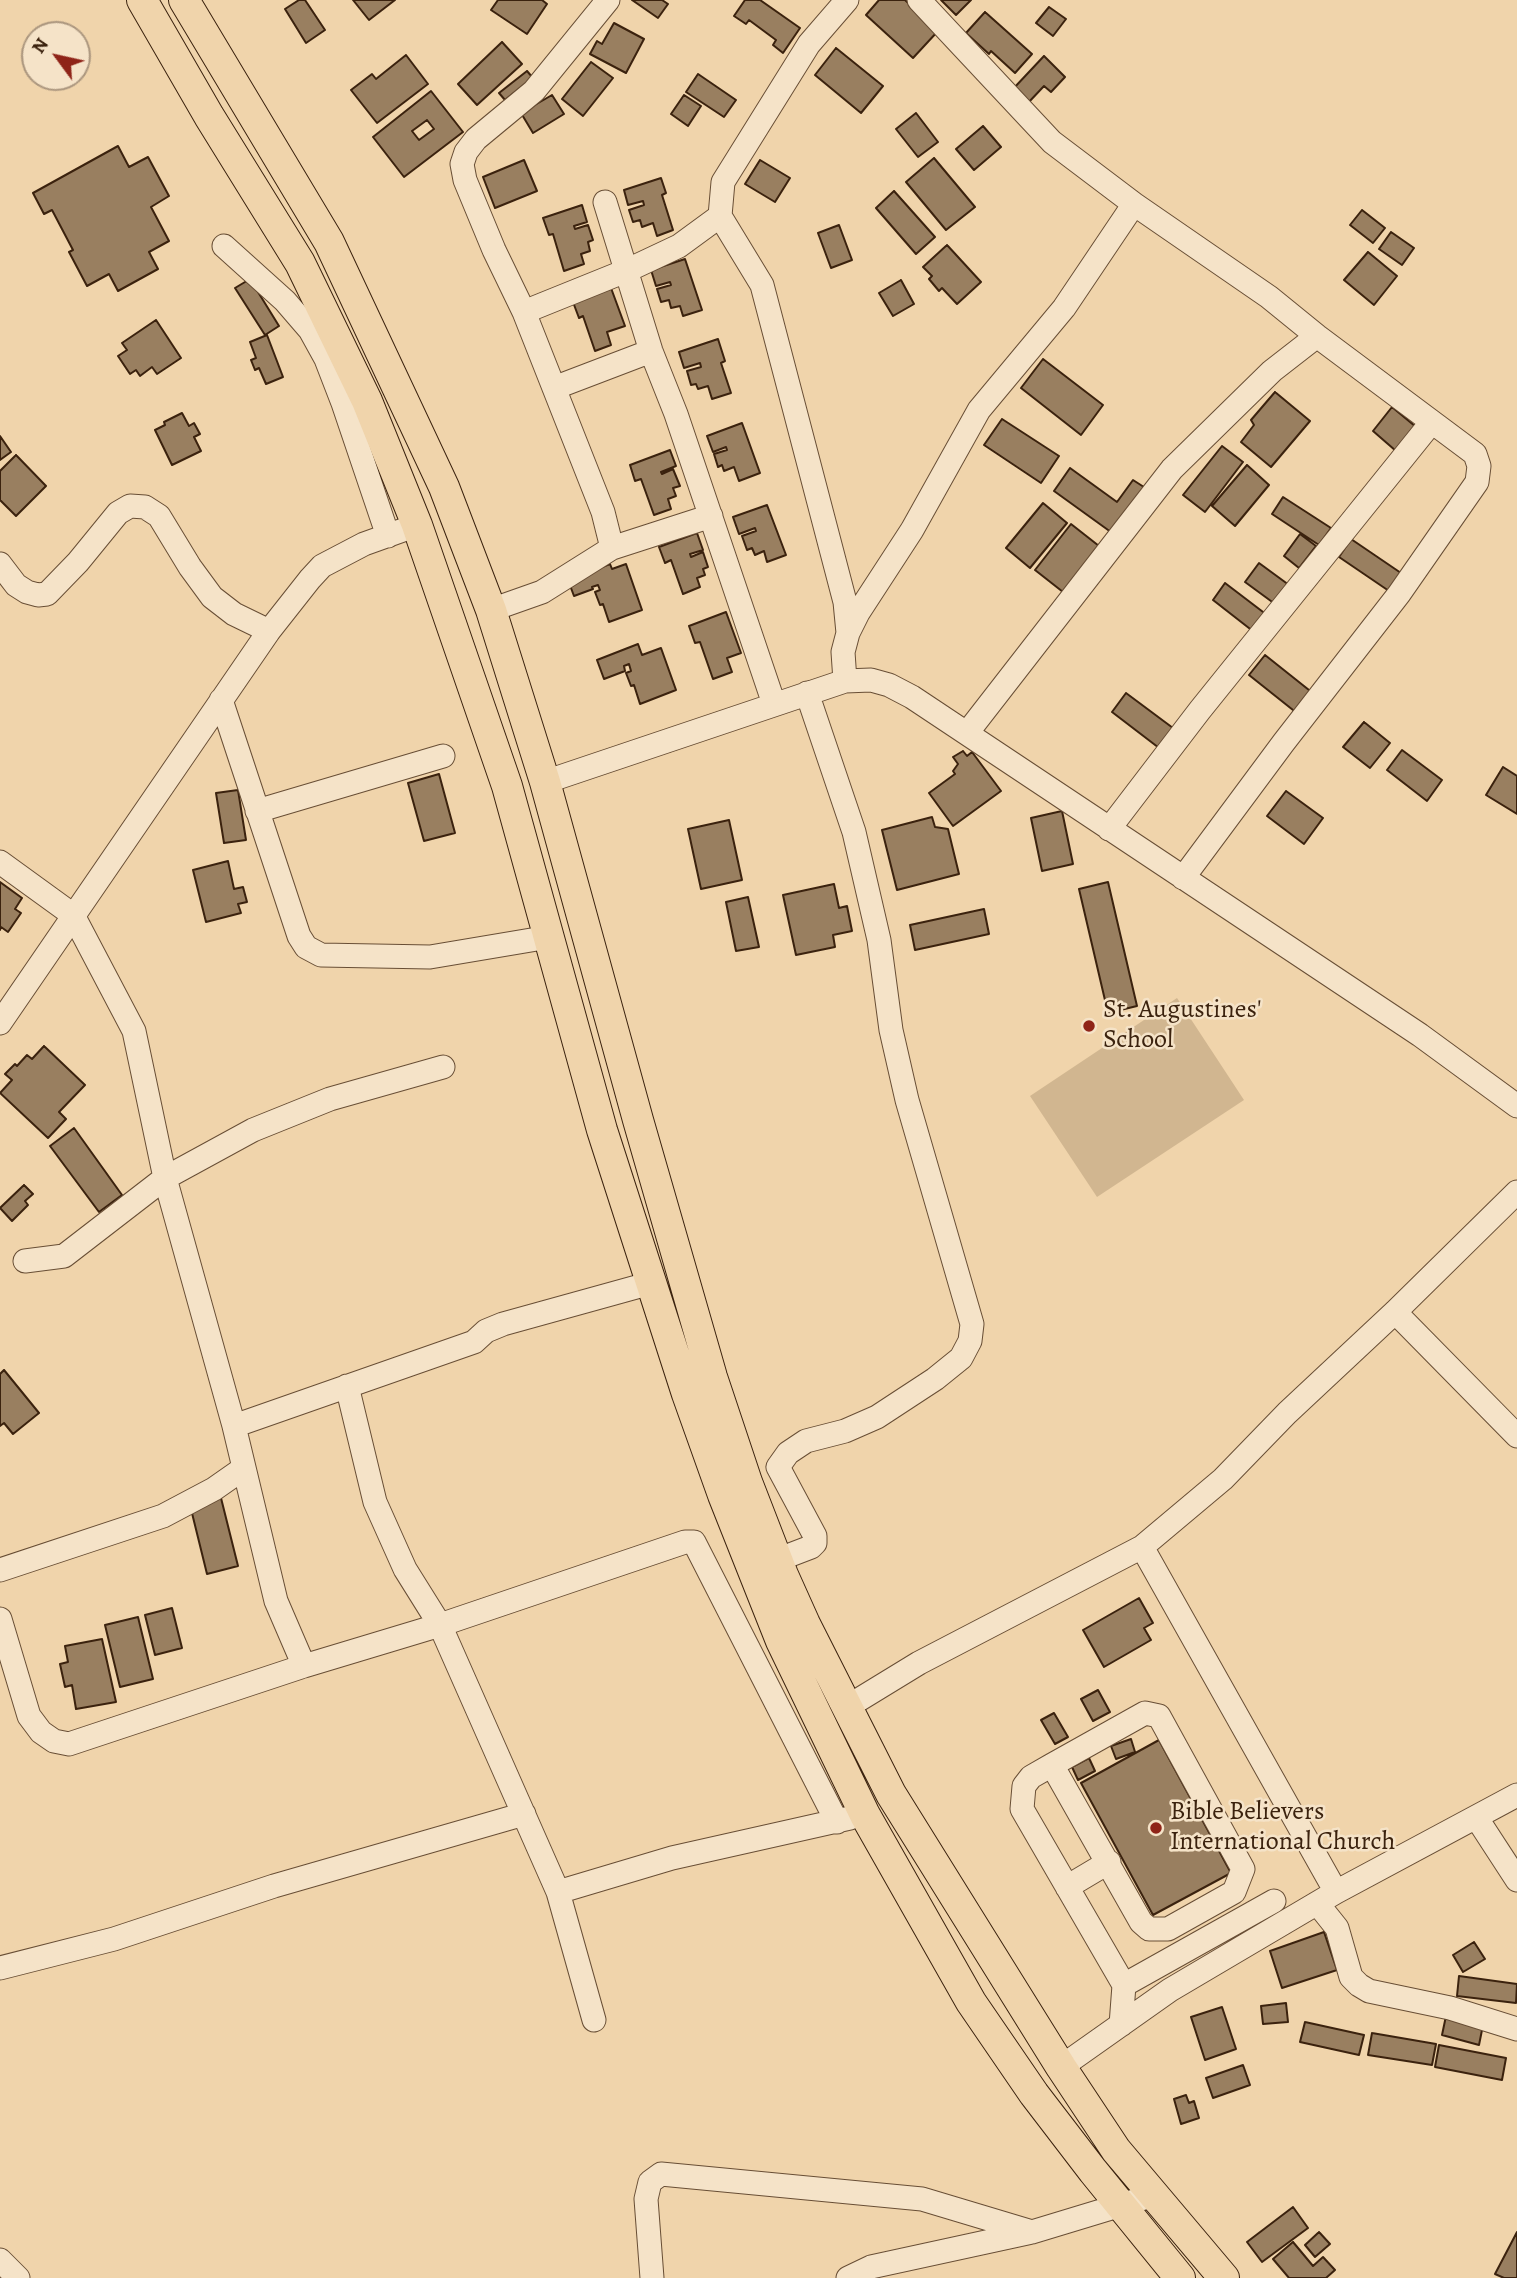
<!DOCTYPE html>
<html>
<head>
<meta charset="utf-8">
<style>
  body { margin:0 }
  #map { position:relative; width:1517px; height:2278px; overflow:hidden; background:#f0d4ab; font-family:Alegreya,serif }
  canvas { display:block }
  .north { position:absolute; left:21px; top:21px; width:70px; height:70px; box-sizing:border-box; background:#f5e3c8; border:2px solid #ab967e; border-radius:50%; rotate:303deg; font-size:19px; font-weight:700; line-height:28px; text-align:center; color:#3b220e }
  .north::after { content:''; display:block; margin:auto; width:24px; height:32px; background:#8f2418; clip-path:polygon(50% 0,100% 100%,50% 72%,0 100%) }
</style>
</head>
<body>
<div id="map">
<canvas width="1517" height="2278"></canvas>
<div class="north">N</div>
</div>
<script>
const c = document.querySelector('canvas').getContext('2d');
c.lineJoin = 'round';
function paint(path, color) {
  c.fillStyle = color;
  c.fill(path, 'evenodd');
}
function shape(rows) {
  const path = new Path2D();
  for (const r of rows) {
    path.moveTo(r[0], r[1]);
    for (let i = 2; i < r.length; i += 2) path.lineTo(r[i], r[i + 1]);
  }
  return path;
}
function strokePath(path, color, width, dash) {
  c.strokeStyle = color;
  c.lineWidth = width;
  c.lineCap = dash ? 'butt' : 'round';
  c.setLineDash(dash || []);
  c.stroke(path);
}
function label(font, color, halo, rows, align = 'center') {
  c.font = font + ' Alegreya,serif';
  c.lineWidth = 5;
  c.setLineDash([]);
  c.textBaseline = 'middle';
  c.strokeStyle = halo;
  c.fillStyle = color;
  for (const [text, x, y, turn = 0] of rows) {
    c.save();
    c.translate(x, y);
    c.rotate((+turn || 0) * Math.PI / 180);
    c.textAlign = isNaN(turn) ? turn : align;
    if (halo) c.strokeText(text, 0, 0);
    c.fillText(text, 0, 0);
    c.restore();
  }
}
const green = shape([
  [1177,998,1244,1100,1097,1197,1030,1096]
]);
const building = shape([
  [299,0,305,0,325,30,306,43,285,9,299,0],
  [353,0,395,0,369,20,353,0],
  [498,0,542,0,547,4,527,34,491,10,498,0],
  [632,0,662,0,668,4,658,18,632,0],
  [745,0,760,0,800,28,783,53,773,45,776,40,749,20,746,24,734,16,745,0],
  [879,0,905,0,938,31,913,58,866,15,879,0],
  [941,0,971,0,956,15,941,0],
  [1049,7,1066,19,1053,36,1036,23,1049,7],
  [985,12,1032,54,1015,73,991,51,989,54,966,33,985,12],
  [614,23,644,39,626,73,590,54,597,41,602,44,614,23],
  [502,42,522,64,477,105,458,84,502,42],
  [836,48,883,86,861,113,815,75,836,48],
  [406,55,428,84,377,123,351,90,372,74,376,79,406,55],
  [1044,56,1065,77,1051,92,1044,86,1028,103,1013,89,1044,56],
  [591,62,613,78,583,116,562,99,591,62],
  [527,71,533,78,505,100,499,93,527,71],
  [698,74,736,100,724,117,686,92,698,74],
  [431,91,463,132,404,177,373,137,431,91],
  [427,120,434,129,419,140,412,131,427,120],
  [552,95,564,114,533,133,521,113,552,95],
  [684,95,701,106,688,126,671,114,684,95],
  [916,113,938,142,918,157,896,129,916,113],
  [983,126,1001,147,974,170,956,149,983,126],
  [118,146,129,167,148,157,169,196,151,207,169,241,149,252,158,269,118,291,109,274,87,286,69,252,73,250,52,210,44,214,33,193,118,146],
  [934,158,975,207,946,230,906,182,934,158],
  [524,160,537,191,495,208,483,177,524,160],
  [760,160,790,178,775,202,745,184,760,160],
  [661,178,666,193,662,195,673,230,657,236,653,223,642,227,640,220,633,222,629,210,644,205,643,201,628,205,624,190,661,178],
  [894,191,935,237,916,254,876,208,894,191],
  [582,205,587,222,574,226,575,229,588,225,593,240,588,242,590,251,581,254,584,264,564,271,553,234,549,235,543,218,582,205],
  [1362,210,1385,228,1373,243,1350,225,1362,210],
  [839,225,852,260,831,268,818,233,839,225],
  [1391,232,1414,248,1402,265,1379,249,1391,232],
  [947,245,981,282,957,304,942,288,939,291,929,279,932,276,923,267,947,245],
  [1368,252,1397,276,1374,305,1344,280,1368,252],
  [685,259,702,310,683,316,680,306,671,308,669,300,661,302,657,289,671,285,670,282,656,286,651,270,685,259],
  [250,279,279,326,265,335,235,288,250,279],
  [901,280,914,304,893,316,879,293,901,280],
  [611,288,625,326,607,332,611,345,595,351,583,316,579,318,573,302,611,288],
  [156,320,181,358,157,374,152,367,140,376,136,370,130,374,118,356,127,350,122,343,156,320],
  [267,335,283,377,266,384,259,368,255,370,251,360,256,358,250,342,267,335],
  [718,339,725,361,721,363,731,393,712,399,708,386,698,389,696,384,691,385,687,371,701,367,700,363,684,368,679,352,718,339],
  [1043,359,1103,405,1081,435,1021,388,1043,359],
  [1275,392,1310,421,1271,467,1241,442,1254,425,1251,420,1275,392],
  [1392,407,1416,427,1396,451,1373,431,1392,407],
  [182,413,189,426,194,423,200,434,194,437,201,451,172,465,155,430,165,425,164,422,182,413],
  [1002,419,1059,456,1041,483,984,445,1002,419],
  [742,423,760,473,739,481,734,467,724,471,722,465,718,467,714,454,727,450,726,447,713,452,707,436,742,423],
  [0,436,11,452,0,460,0,436],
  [1222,446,1243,462,1205,512,1183,495,1222,446],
  [670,450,676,466,661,472,662,474,673,469,680,486,673,488,676,496,668,499,671,509,654,515,641,479,635,481,630,465,670,450],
  [16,455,46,486,16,516,0,500,0,471,16,455],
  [1247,465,1269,485,1235,526,1212,506,1247,465],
  [1070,468,1117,502,1133,480,1147,489,1115,535,1054,491,1070,468],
  [1283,497,1331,528,1319,545,1272,514,1283,497],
  [1043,503,1067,523,1030,568,1006,548,1043,503],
  [767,505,786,555,767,562,764,551,755,555,752,548,747,550,742,536,756,531,755,528,739,534,733,517,767,505],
  [1071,524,1099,546,1063,592,1035,570,1071,524],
  [697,533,703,550,690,554,691,557,703,552,708,567,703,569,705,575,697,578,700,587,683,594,671,560,665,563,659,547,697,533],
  [1300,534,1316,546,1299,568,1284,556,1300,534],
  [1351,539,1401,573,1389,591,1339,557,1351,539],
  [1259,563,1289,585,1275,604,1245,582,1259,563],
  [610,564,612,569,626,564,642,610,609,622,603,604,600,605,595,592,600,590,598,585,592,587,593,589,574,596,568,580,610,564],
  [1225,583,1267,615,1254,632,1213,600,1225,583],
  [726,612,741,653,727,658,732,672,713,679,700,642,695,643,689,626,726,612],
  [638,644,642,655,661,648,676,690,640,704,634,685,631,686,626,673,631,671,629,664,624,666,625,671,604,679,597,660,638,644],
  [1265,655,1314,694,1298,714,1249,675,1265,655],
  [1126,693,1177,731,1163,751,1112,712,1126,693],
  [1364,722,1390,743,1370,768,1343,747,1364,722],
  [1402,750,1442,780,1427,801,1387,770,1402,750],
  [963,751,967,756,972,752,1001,791,953,826,929,793,955,774,953,771,958,764,953,757,963,751],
  [1503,767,1517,776,1517,814,1486,795,1503,767],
  [439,774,455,833,424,841,408,783,439,774],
  [238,790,246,840,224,843,216,793,238,790],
  [1286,791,1323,818,1304,844,1267,816,1286,791],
  [1062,811,1073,864,1042,871,1031,818,1062,811],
  [932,817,935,827,948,829,959,874,897,890,882,830,932,817],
  [729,820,742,880,701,889,688,829,729,820],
  [228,861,234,889,243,887,247,902,238,904,241,913,206,922,193,870,228,861],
  [0,882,22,898,15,909,21,913,8,932,1,927,0,930,0,882],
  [1108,882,1137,1006,1108,1013,1079,889,1108,882],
  [834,884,839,908,847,906,852,931,833,935,835,947,796,955,783,895,834,884],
  [748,897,759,947,736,951,726,902,748,897],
  [984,909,989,934,915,950,910,925,984,909],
  [44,1046,85,1085,59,1112,66,1119,48,1138,0,1093,12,1080,5,1074,15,1064,17,1066,27,1055,32,1059,44,1046],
  [74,1128,122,1195,99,1212,50,1146,74,1128],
  [24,1185,33,1194,25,1201,28,1205,12,1221,0,1208,24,1185],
  [4,1370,39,1413,13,1434,4,1423,0,1426,0,1374,4,1370],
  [221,1498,238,1566,207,1574,190,1505,221,1498],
  [1139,1598,1153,1623,1144,1628,1151,1640,1104,1667,1083,1630,1139,1598],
  [172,1608,182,1648,155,1655,145,1615,172,1608],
  [138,1617,153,1679,120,1687,105,1625,138,1617],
  [102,1639,116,1702,76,1709,72,1685,65,1687,60,1664,68,1662,65,1646,102,1639],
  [1098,1690,1110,1712,1093,1721,1081,1699,1098,1690],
  [1054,1713,1068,1737,1055,1744,1041,1720,1054,1713],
  [1131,1739,1135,1752,1116,1759,1111,1746,1131,1739],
  [1159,1740,1231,1873,1153,1915,1081,1783,1159,1740],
  [1089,1758,1095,1771,1078,1780,1072,1767,1089,1758],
  [1324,1932,1337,1970,1282,1988,1270,1951,1324,1932],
  [1474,1942,1485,1959,1463,1972,1453,1955,1474,1942],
  [1459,1976,1517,1984,1516,2003,1457,1996,1459,1976],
  [1286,2003,1288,2022,1263,2024,1261,2006,1286,2003],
  [1222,2007,1236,2049,1205,2060,1191,2017,1222,2007],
  [1446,2016,1483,2025,1479,2045,1442,2035,1446,2016],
  [1305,2022,1364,2035,1359,2055,1300,2042,1305,2022],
  [1372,2033,1436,2044,1432,2065,1368,2055,1372,2033],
  [1439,2045,1506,2058,1502,2080,1435,2067,1439,2045],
  [1243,2065,1250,2085,1213,2098,1206,2078,1243,2065],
  [1186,2095,1189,2103,1194,2101,1199,2118,1181,2124,1174,2099,1186,2095],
  [1293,2207,1308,2228,1262,2262,1247,2242,1293,2207],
  [1319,2232,1330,2244,1315,2257,1305,2245,1319,2232],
  [1517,2232,1517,2278,1504,2278,1495,2274,1517,2232],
  [1293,2242,1313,2266,1323,2257,1335,2270,1326,2278,1289,2278,1273,2259,1293,2242]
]);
const minor = shape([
  [608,0,534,91,476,139,466,152,462,164,465,180,494,250,524,312,603,512,612,548],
  [919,0,1052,142,1134,204,1269,297,1317,336,1475,454,1479,466,1477,482,1399,594,1284,742,1183,878],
  [605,202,651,351,676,414,774,704],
  [720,216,762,285,845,602,848,633],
  [224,246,285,301,310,330,326,359,343,403,388,536],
  [524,312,628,270,679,246,720,216,723,182,809,44,847,0],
  [554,388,651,351],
  [0,564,16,585,27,592,38,595,47,594,78,562,118,513,130,506,145,507,159,516,190,567,212,597,234,614,269,631],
  [491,610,542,592,612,548,711,516],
  [845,681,843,652,848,633,858,613,912,530,979,410,1064,308,1134,204],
  [221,700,299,936,306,947,321,955,430,957,549,937],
  [967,733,1172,469,1272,371,1317,336],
  [545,782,845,681,871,680,889,685,912,697,1420,1035,1517,1106],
  [257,811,443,756],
  [1109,829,1200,710,1431,423],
  [0,862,73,915,134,1031,165,1178,234,1426,276,1601,304,1666],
  [0,1023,269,631,310,579,322,566,364,544,417,525],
  [25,1261,64,1256,165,1178,253,1130,330,1099,443,1067],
  [1395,1312,1517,1436],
  [347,1386,375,1502,405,1569,440,1625,558,1892,594,2020],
  [234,1426,474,1342,486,1331,503,1324,651,1283],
  [1142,1547,1336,1892],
  [777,1560,811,1547,815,1543,815,1536,778,1467,788,1453,806,1441,845,1431,877,1417,935,1379,961,1358,970,1341,972,1324,907,1100,891,1030,879,940,854,832,807,693],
  [0,1570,163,1516,214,1489,244,1468],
  [0,1619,29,1716,41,1732,54,1741,69,1744,304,1666,440,1625,685,1542,694,1542,837,1822],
  [847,1707,919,1663,1142,1547,1223,1479,1287,1413,1395,1312,1517,1192],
  [1052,1765,1141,1922,1149,1929,1168,1929,1234,1892,1243,1869,1159,1716,1145,1713,1052,1765,1031,1777,1024,1786,1022,1809,1124,1985,1121,2025],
  [1476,1817,1517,1880],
  [1067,1887,1109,1862],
  [558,1892,672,1858,850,1818],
  [1317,1903,1337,1928,1351,1977,1359,1985,1369,1991,1450,2008,1517,2029],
  [0,1968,114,1939,274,1886,524,1814],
  [1124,1985,1274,1901],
  [1061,2067,1170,1990,1336,1892,1517,1795],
  [0,2260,18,2278],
  [652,2278,646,2199,650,2182,661,2174,922,2199,1032,2232],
  [848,2278,871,2267,1032,2232,1154,2195]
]);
const major = shape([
  [142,0,209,116,300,263,367,401,417,525,507,786,602,1130,687,1394,723,1495,781,1641,865,1815,971,2002,1034,2094,1093,2171,1180,2278],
  [184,0,329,242,444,487,491,610,545,782,638,1120,712,1377,747,1482,783,1575,805,1624,891,1794,1061,2067,1116,2150,1224,2278]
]);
const markers = [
  [1089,1026,7,"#8f2418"],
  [1156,1828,7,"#8f2418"]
];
const poiNames = [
  ["St. Augustines'",1103,1011],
  ["School",1103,1041],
  ["Bible Believers",1170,1813],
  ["International Church",1170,1843]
];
paint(green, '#d1b690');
paint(building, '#997f60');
strokePath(building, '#3b220e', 2);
strokePath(minor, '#684e35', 25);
strokePath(major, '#3b220e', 32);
strokePath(minor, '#f5e3c8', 23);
strokePath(major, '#f0d4ab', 30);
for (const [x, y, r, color] of markers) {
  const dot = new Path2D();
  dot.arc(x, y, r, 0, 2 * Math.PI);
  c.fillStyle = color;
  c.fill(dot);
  strokePath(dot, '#f5e3c8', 2.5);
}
label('26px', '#3b220e', '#f5e3c8', poiNames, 'left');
</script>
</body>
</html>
